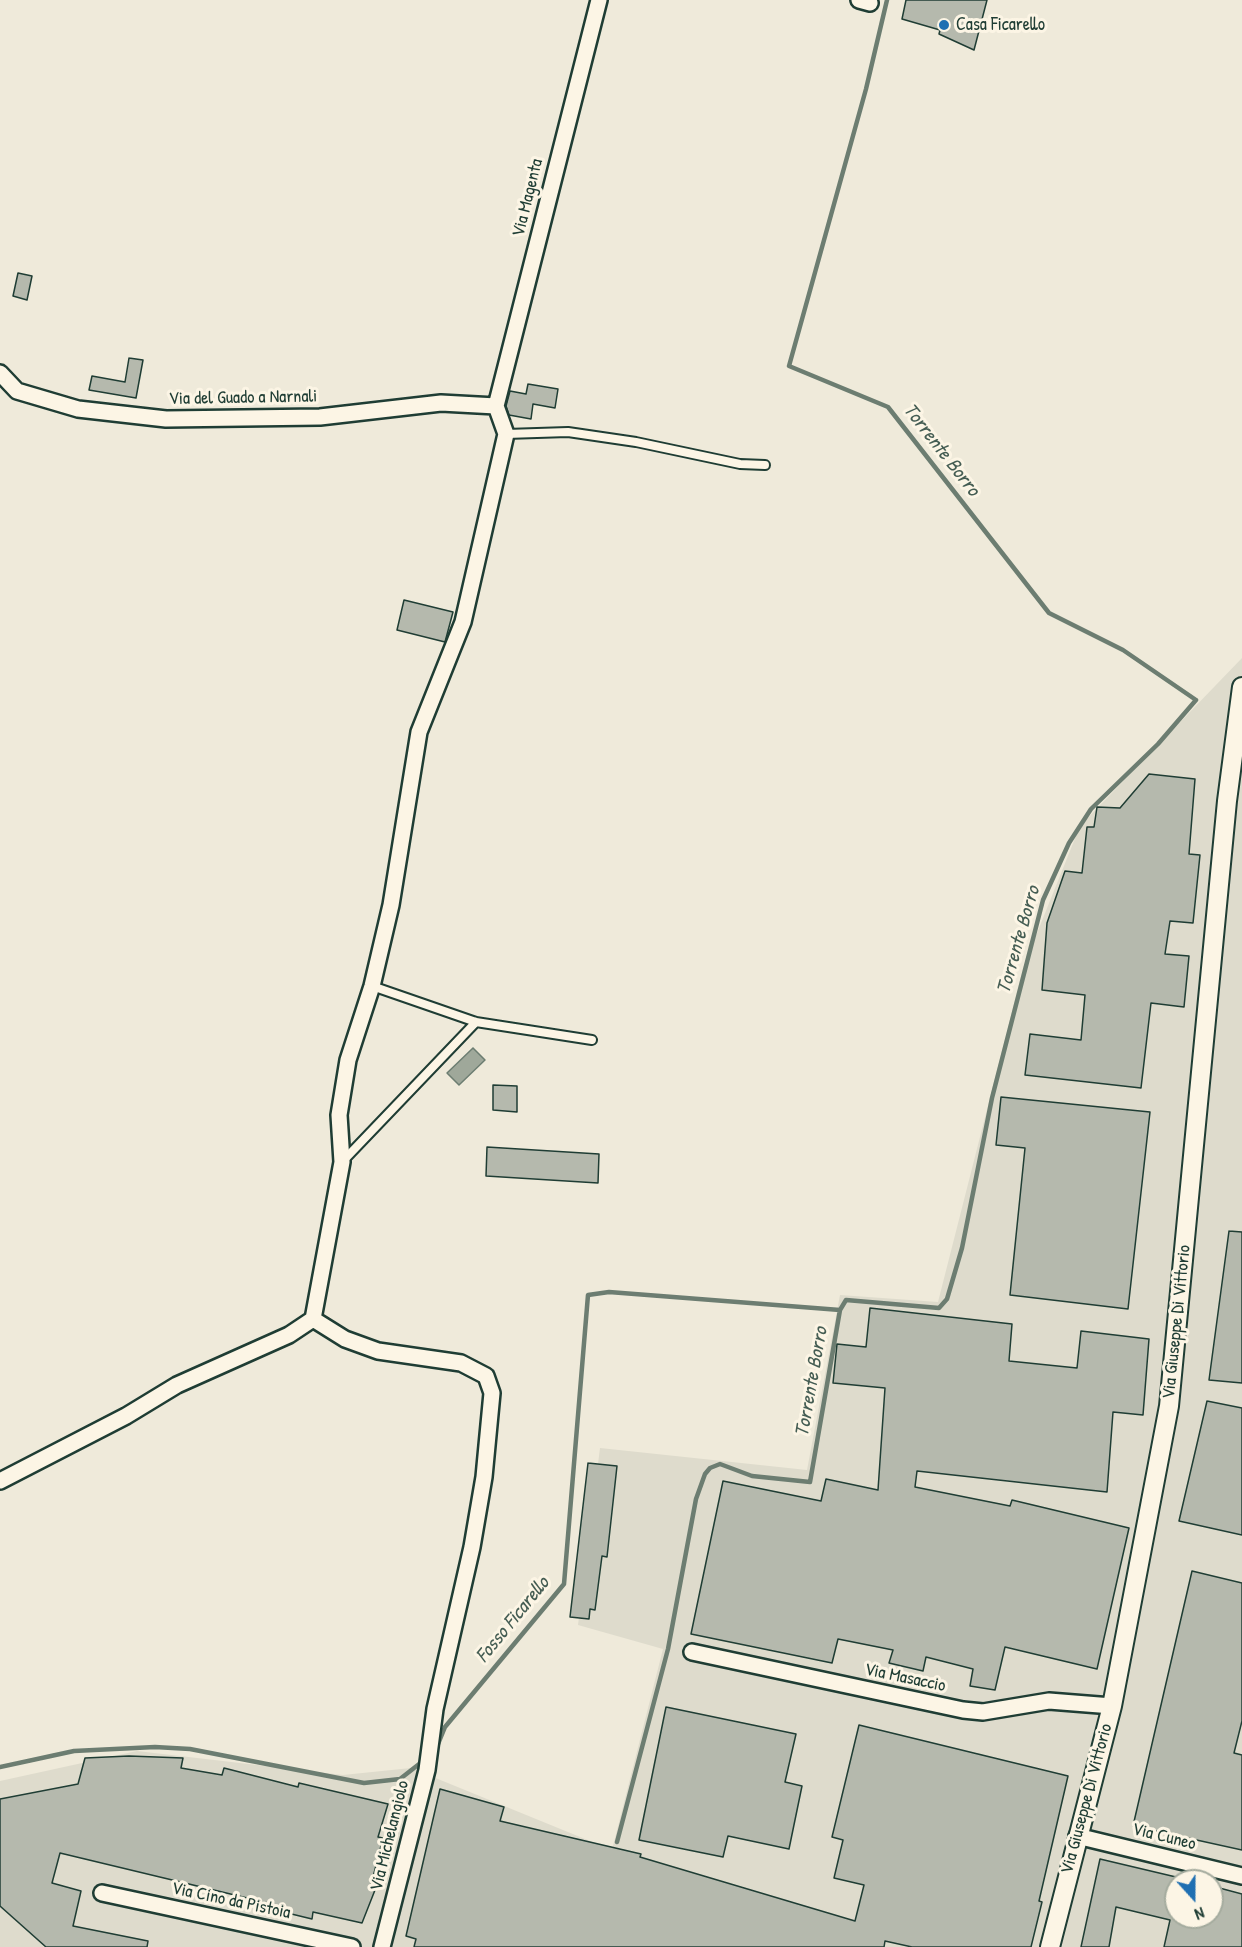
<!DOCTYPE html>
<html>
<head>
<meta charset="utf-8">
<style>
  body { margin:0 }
  #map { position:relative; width:1242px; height:1947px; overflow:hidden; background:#efeada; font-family:"Patrick Hand",sans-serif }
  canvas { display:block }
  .north { position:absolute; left:1164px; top:1869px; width:60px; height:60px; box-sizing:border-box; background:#fcf5e5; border:2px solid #a4ab9e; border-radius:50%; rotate:159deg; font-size:16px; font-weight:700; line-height:24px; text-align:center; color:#1f3d34 }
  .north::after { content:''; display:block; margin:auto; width:21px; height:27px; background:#1f6fb2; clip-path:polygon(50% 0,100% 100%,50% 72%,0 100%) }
</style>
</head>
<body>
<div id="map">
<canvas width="1242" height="1947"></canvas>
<div class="north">N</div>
</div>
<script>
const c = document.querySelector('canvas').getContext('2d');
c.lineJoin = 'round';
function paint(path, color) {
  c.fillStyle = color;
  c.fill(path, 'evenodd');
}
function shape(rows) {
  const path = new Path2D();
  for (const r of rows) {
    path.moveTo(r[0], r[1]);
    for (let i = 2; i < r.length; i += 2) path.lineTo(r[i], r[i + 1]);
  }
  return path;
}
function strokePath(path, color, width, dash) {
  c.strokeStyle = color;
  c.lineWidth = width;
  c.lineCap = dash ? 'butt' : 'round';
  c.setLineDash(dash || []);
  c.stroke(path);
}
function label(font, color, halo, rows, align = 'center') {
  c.font = font + ' "Patrick Hand",sans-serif';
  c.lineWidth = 6;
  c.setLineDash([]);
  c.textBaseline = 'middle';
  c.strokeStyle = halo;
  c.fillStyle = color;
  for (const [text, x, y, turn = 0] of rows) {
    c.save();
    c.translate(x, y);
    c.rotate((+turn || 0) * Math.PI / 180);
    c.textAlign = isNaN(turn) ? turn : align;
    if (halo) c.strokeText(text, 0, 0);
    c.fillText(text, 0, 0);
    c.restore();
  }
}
const built = shape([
  [1242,658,1242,1947,0,1947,0,1781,137,1751,343,1775,411,1768,612,1850,663,1649,578,1625,600,1448,807,1470,840,1295,938,1302,1023,968,1080,826],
  [1176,1881,1212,1881,1212,1917,1176,1917]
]);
const water = shape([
  [473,1048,485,1060,459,1085,447,1073,473,1048]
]);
const stream = shape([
  [436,1749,445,1727,564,1584,588,1295,609,1292,840,1310],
  [0,1767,74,1751,155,1747,190,1749,364,1783,400,1779,423,1761],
  [617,1842,668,1649,696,1499,705,1474,710,1468,720,1464,752,1476,810,1482,840,1310,846,1300,939,1308,947,1299,962,1248,992,1098,1043,900,1069,843,1091,809,1158,744,1196,700,1123,650,1049,613,888,407,789,366,866,89,887,0]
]);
const building = shape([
  [906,0,987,0,974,50,939,34,940,30,902,19,906,0],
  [18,273,32,276,27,300,13,296,18,273],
  [129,358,143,360,136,398,89,390,92,376,125,382,129,358],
  [528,384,558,389,555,408,533,404,531,419,509,415,506,406,510,391,526,394,528,384],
  [404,600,453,612,445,642,397,630,404,600],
  [1149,774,1195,779,1189,854,1200,855,1193,923,1170,921,1165,954,1189,956,1184,1007,1151,1003,1141,1088,1025,1075,1030,1034,1081,1040,1085,995,1042,990,1047,923,1065,871,1082,873,1087,827,1094,827,1097,807,1120,808,1149,774],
  [493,1085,517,1086,517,1112,493,1110,493,1085],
  [1001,1097,1150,1112,1128,1309,1010,1295,1025,1148,996,1145,1001,1097],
  [487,1147,599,1154,598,1183,486,1176,487,1147],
  [1229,1231,1242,1232,1242,1383,1209,1380,1229,1231],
  [870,1308,1012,1324,1009,1361,1077,1368,1081,1331,1149,1339,1143,1415,1113,1412,1107,1492,917,1471,915,1487,1010,1506,1012,1500,1129,1528,1097,1669,1005,1647,995,1690,970,1686,973,1669,926,1657,923,1671,889,1663,893,1650,838,1639,832,1663,691,1634,723,1481,821,1501,826,1479,878,1490,885,1388,833,1383,837,1344,866,1347,870,1308],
  [1207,1401,1242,1408,1242,1535,1179,1521,1207,1401],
  [588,1463,617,1466,607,1557,602,1556,595,1610,590,1609,589,1619,570,1617,588,1463],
  [1192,1571,1242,1583,1242,1721,1234,1753,1242,1755,1242,1850,1133,1826,1192,1571],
  [666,1707,796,1734,785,1782,802,1786,789,1849,728,1836,723,1857,639,1840,666,1707],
  [859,1725,1068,1776,1039,1901,1042,1902,1031,1947,912,1947,885,1941,884,1947,414,1947,416,1939,406,1936,440,1789,504,1807,500,1821,641,1854,640,1857,855,1921,864,1885,834,1878,843,1840,832,1837,859,1725],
  [129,1756,183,1758,181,1768,222,1775,224,1768,298,1787,299,1783,388,1804,378,1837,383,1838,370,1889,375,1890,362,1923,313,1912,312,1919,271,1909,272,1904,60,1853,52,1883,81,1891,73,1926,148,1941,147,1947,46,1947,0,1906,0,1799,78,1784,85,1758,129,1756],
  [1100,1859,1176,1877,1176,1917,1212,1917,1212,1886,1242,1894,1242,1947,1164,1947,1170,1920,1116,1907,1109,1947,1081,1947,1100,1859]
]);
const service = shape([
  [506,434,568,432,636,442,740,464,765,465],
  [372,986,476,1022,592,1040],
  [343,1161,476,1022]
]);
const minor = shape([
  [859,0,870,3],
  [0,373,17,391,78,409,166,419,320,417,441,403,496,406],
  [496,406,599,0],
  [0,1481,126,1416,177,1385,289,1335,313,1319],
  [692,1652,963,1710,983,1712,1049,1701,1112,1706],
  [1077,1836,1242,1876],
  [102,1893,352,1947],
  [382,1947,427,1770,435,1709,472,1547,484,1477,492,1393,486,1376,461,1363,378,1351,345,1339,313,1319,342,1162,339,1115,348,1060,372,986,391,905,419,732,463,622,506,434,496,406]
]);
const tertiary = shape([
  [1050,1947,1112,1706,1169,1406,1227,801,1242,687]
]);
const markers = [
  [944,25,6,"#1f6fb2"]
];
const poiNames = [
  ["Casa Ficarello",956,25]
];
const streetNames = [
  ["Via Magenta",528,198,-76],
  ["Via del Guado a Narnali",243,398,-1],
  ["Via Giuseppe Di Vittorio",1177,1322,-84],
  ["Via Masaccio",905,1678,12],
  ["Via Giuseppe Di Vittorio",1087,1799,-75],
  ["Via Michelangiolo",390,1836,-76],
  ["Via Cuneo",1164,1837,14],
  ["Via Cino da Pistoia",231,1901,12]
];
const waterNames = [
  ["Torrente Borro",941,450,52],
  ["Torrente Borro",1019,940,-74],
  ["Torrente Borro",812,1382,-80],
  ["Fosso Ficarello",513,1620,-51]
];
paint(built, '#dedbcc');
paint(water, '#9fa89a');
strokePath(water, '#6c7d71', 1.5);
strokePath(stream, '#6c7d71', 4.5);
paint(building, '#b5b9ad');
strokePath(building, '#1f3d34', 1.5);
strokePath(service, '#1f3d34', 12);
strokePath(minor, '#1f3d34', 20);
strokePath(tertiary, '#1f3d34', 22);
strokePath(service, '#fcf5e5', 8);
strokePath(minor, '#fcf5e5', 15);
strokePath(tertiary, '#fcf5e5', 18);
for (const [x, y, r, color] of markers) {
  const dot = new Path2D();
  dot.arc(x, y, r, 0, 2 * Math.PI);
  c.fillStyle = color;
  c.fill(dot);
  strokePath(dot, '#fcf5e5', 2);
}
label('18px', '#1f3d34', '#fcf5e5', poiNames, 'left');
label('18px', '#1f3d34', '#fcf5e5', streetNames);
label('italic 20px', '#455d53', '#fcf5e5', waterNames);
</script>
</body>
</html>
